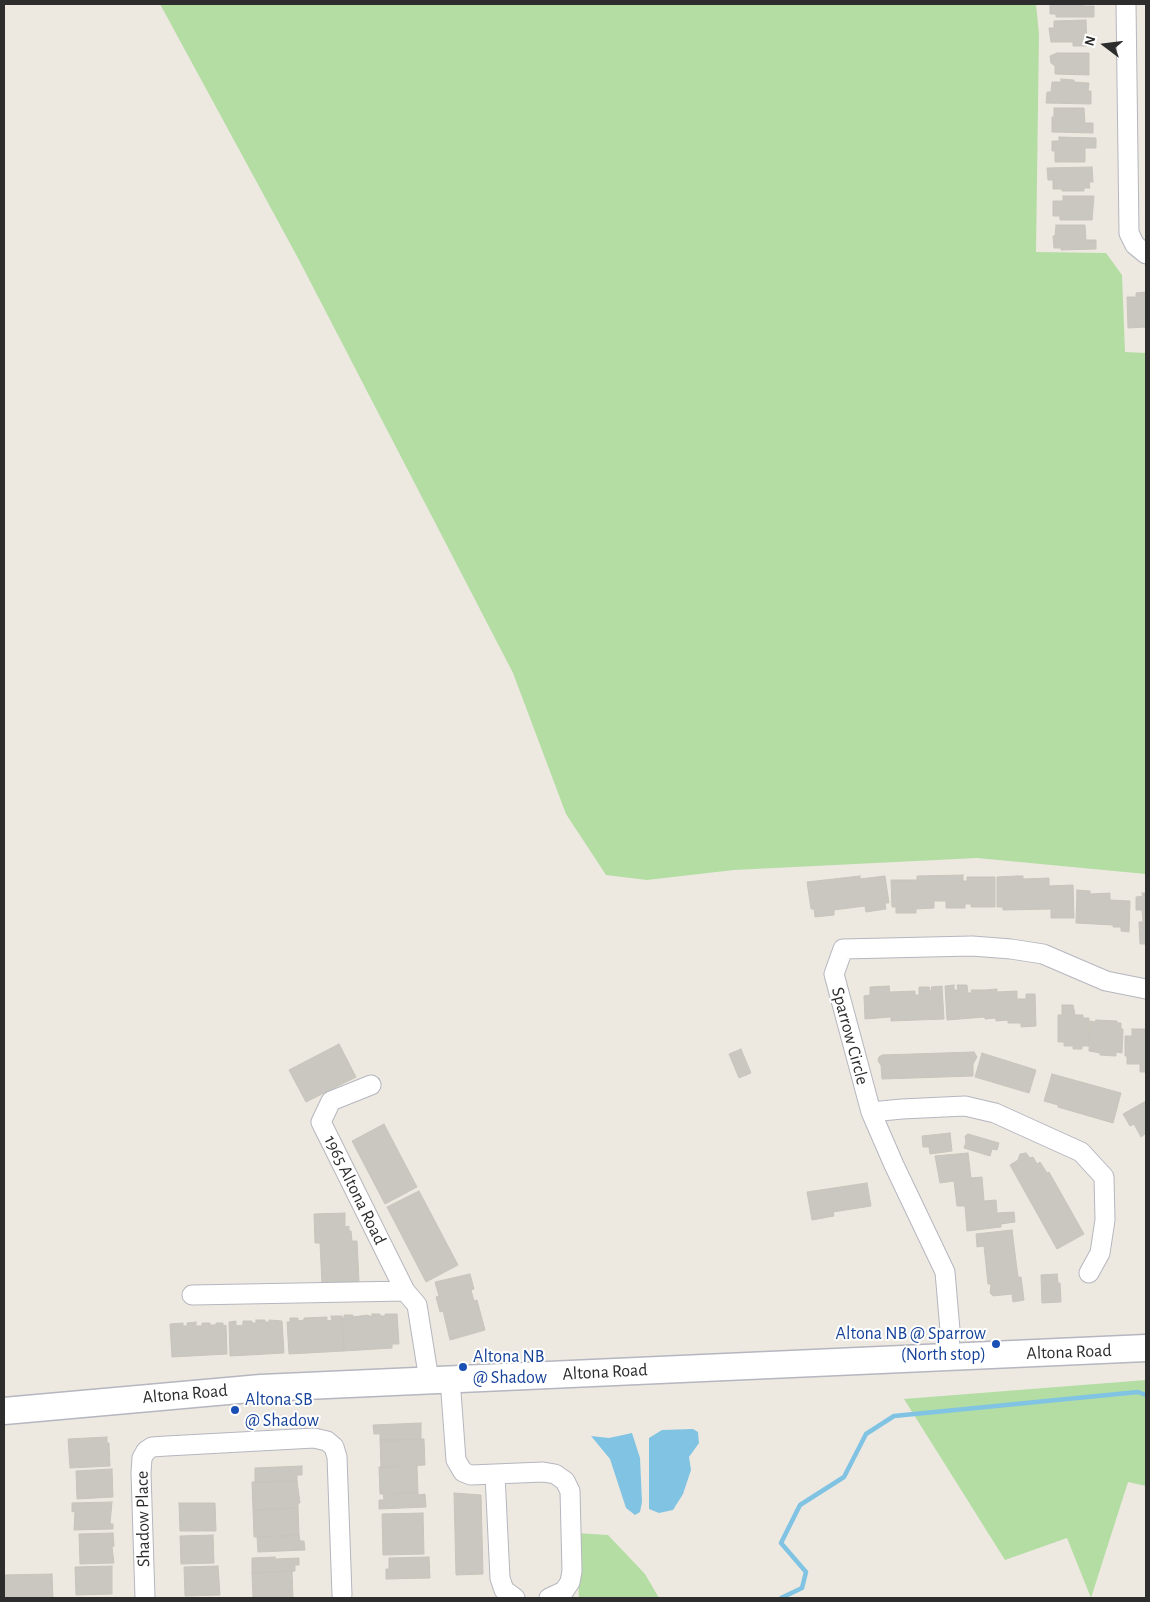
<!DOCTYPE html>
<html>
<head>
<meta charset="utf-8">
<style>
  body { margin:0 }
  #map { position:relative; width:1150px; height:1602px; overflow:hidden; background:#ede9e1; font-family:"Alegreya Sans",sans-serif }
  canvas { display:block }
  .frame { position:absolute; inset:0; border:5px solid #2d2d2d; pointer-events:none }
  .north { position:absolute; left:1080px; top:20px; width:50px; height:50px; -webkit-text-stroke:4px #fff; paint-order:stroke; rotate:285deg; font-size:14px; font-weight:700; line-height:20px; text-align:center; color:#2d2d2d }
  .north::after { content:''; display:block; margin:auto; width:18px; height:22px; background:#2d2d2d; clip-path:polygon(50% 0,100% 100%,50% 72%,0 100%) }
</style>
</head>
<body>
<div id="map">
<canvas width="1150" height="1602"></canvas>
<div class="frame"></div>
<div class="north">N</div>
</div>
<script>
const c = document.querySelector('canvas').getContext('2d');
c.lineJoin = 'round';
function paint(path, color) {
  c.fillStyle = color;
  c.fill(path, 'evenodd');
}
function shape(rows) {
  const path = new Path2D();
  for (const r of rows) {
    path.moveTo(r[0], r[1]);
    for (let i = 2; i < r.length; i += 2) path.lineTo(r[i], r[i + 1]);
  }
  return path;
}
function strokePath(path, color, width, dash) {
  c.strokeStyle = color;
  c.lineWidth = width;
  c.lineCap = dash ? 'butt' : 'round';
  c.setLineDash(dash || []);
  c.stroke(path);
}
function label(font, color, halo, rows, align = 'center') {
  c.font = font + ' "Alegreya Sans",sans-serif';
  c.lineWidth = 4;
  c.setLineDash([]);
  c.textBaseline = 'middle';
  c.strokeStyle = halo;
  c.fillStyle = color;
  for (const [text, x, y, turn = 0] of rows) {
    c.save();
    c.translate(x, y);
    c.rotate((+turn || 0) * Math.PI / 180);
    c.textAlign = isNaN(turn) ? turn : align;
    if (halo) c.strokeText(text, 0, 0);
    c.fillText(text, 0, 0);
    c.restore();
  }
}
const green = shape([
  [160,4,1036,4,1039,34,1036,252,1106,253,1122,275,1125,352,1146,353,1146,874,977,858,734,870,647,880,606,875,566,814,513,673,299,260],
  [1146,1380,1146,1486,1128,1482,1091,1598,1067,1538,1005,1560,904,1399],
  [576,1533,608,1535,645,1574,659,1598,579,1598]
]);
const water = shape([
  [693,1429,698,1432,699,1443,689,1457,691,1470,683,1494,673,1510,659,1513,649,1509,649,1438,662,1430],
  [632,1433,640,1458,642,1502,640,1512,635,1515,626,1508,610,1459,591,1436,609,1438]
]);
const stream = shape([
  [781,1598,802,1588,806,1572,781,1543,800,1505,844,1477,866,1434,894,1416,1138,1392,1146,1395]
]);
const building = shape([
  [1050,4,1083,4,1083,6,1094,6,1094,17,1056,17,1056,14,1050,14,1050,4],
  [1086,20,1087,46,1073,46,1073,42,1051,42,1049,28,1054,28,1054,21,1086,20],
  [1057,53,1089,53,1089,75,1055,74,1055,66,1051,63,1050,56,1057,53],
  [1061,79,1074,80,1074,82,1089,83,1088,91,1091,91,1091,104,1046,103,1047,92,1051,92,1052,82,1061,82,1061,79],
  [1054,108,1084,108,1085,123,1093,123,1093,133,1052,132,1052,117,1054,117,1054,108],
  [1059,137,1096,138,1096,148,1085,148,1085,162,1055,162,1055,151,1052,151,1052,141,1059,141,1059,137],
  [1092,167,1093,182,1089,182,1090,188,1084,188,1084,191,1062,191,1062,189,1053,189,1053,180,1048,180,1047,168,1092,167],
  [1063,196,1094,196,1092,220,1060,220,1060,216,1053,216,1053,201,1063,201,1063,196],
  [1056,225,1085,225,1086,240,1096,240,1096,249,1061,250,1061,248,1054,248,1053,236,1055,236,1056,225],
  [1146,292,1146,327,1128,328,1127,297,1136,297,1136,293,1146,292],
  [963,875,963,881,967,881,967,877,995,877,995,907,971,907,971,904,965,904,965,908,946,908,946,901,934,901,934,908,916,909,916,913,896,913,896,907,892,907,891,880,917,880,917,876,963,875],
  [860,876,860,879,885,876,889,903,885,903,886,909,866,912,865,906,834,910,834,915,815,917,814,909,811,909,807,882,860,876],
  [1017,876,1023,876,1023,879,1049,878,1049,886,1073,885,1074,918,1051,918,1051,909,1003,910,1003,907,997,907,997,877,1017,876],
  [1077,890,1090,891,1090,894,1110,893,1110,900,1130,901,1129,932,1121,931,1121,927,1113,927,1113,925,1076,923,1077,890],
  [1142,893,1146,893,1146,944,1140,944,1139,922,1143,922,1142,910,1136,910,1136,897,1143,896,1142,893],
  [954,985,954,990,958,990,957,985,967,985,968,993,972,993,971,990,985,990,997,989,997,992,1017,991,1017,999,1026,999,1026,994,1035,994,1036,1026,1021,1027,1021,1023,1008,1023,1008,1020,996,1021,996,1018,985,1019,985,1017,947,1020,945,986,954,985],
  [889,986,890,992,915,991,915,995,919,995,919,987,929,987,930,991,932,991,931,987,942,986,944,1019,891,1021,891,1017,865,1019,864,996,870,995,870,987,889,986],
  [1062,1005,1073,1005,1075,1015,1083,1015,1083,1018,1089,1018,1089,1046,1082,1046,1082,1049,1073,1049,1073,1046,1064,1046,1064,1042,1058,1042,1058,1015,1062,1015,1062,1005],
  [1096,1020,1117,1021,1117,1023,1121,1023,1121,1029,1123,1029,1122,1053,1116,1052,1116,1056,1100,1055,1100,1053,1089,1051,1090,1021,1095,1022,1096,1020],
  [1132,1029,1146,1029,1146,1072,1140,1072,1140,1064,1127,1064,1127,1056,1125,1056,1125,1036,1132,1036,1132,1029],
  [339,1044,356,1077,306,1102,289,1070,339,1044],
  [741,1049,751,1073,739,1078,729,1054,741,1049],
  [974,1052,977,1057,973,1064,973,1076,882,1079,881,1065,878,1061,879,1057,882,1055,974,1052],
  [982,1053,1036,1070,1029,1093,975,1077,982,1053],
  [1052,1074,1121,1093,1113,1123,1058,1107,1058,1105,1044,1101,1052,1074],
  [1146,1101,1146,1136,1145,1134,1141,1137,1134,1124,1130,1126,1123,1114,1146,1101],
  [384,1124,417,1187,385,1204,352,1141,384,1124],
  [950,1133,952,1151,930,1154,929,1147,923,1147,922,1136,950,1133],
  [968,1134,999,1143,997,1150,992,1149,990,1156,964,1148,966,1142,965,1136,968,1134],
  [968,1153,971,1178,982,1177,984,1201,996,1200,997,1213,1014,1212,1015,1222,1001,1224,1001,1227,967,1231,965,1206,957,1206,954,1181,940,1183,935,1156,968,1153],
  [1026,1153,1030,1158,1033,1157,1037,1164,1040,1162,1047,1173,1049,1172,1084,1234,1057,1249,1010,1165,1018,1160,1020,1154,1026,1153],
  [867,1183,871,1206,833,1212,834,1216,812,1220,807,1192,867,1183],
  [419,1191,458,1265,426,1282,387,1207,419,1191],
  [345,1213,345,1227,349,1226,349,1231,351,1231,352,1241,357,1241,359,1282,322,1284,320,1243,315,1243,314,1214,345,1213],
  [1012,1230,1018,1277,1021,1277,1024,1300,1013,1302,1012,1294,993,1296,990,1293,991,1284,988,1284,984,1246,977,1247,976,1234,1012,1230],
  [470,1274,474,1289,471,1290,474,1301,477,1300,485,1330,450,1340,443,1311,440,1312,436,1297,439,1296,435,1282,470,1274],
  [1057,1274,1058,1283,1060,1283,1061,1302,1042,1303,1041,1275,1057,1274],
  [372,1314,380,1314,380,1316,385,1316,385,1314,397,1314,399,1344,392,1344,392,1348,344,1351,342,1318,344,1318,344,1315,353,1315,353,1317,368,1315,369,1316,373,1316,372,1314],
  [331,1316,342,1316,344,1351,289,1354,287,1322,290,1322,290,1318,298,1318,298,1321,304,1320,304,1318,327,1317,327,1321,332,1320,331,1316],
  [256,1320,265,1320,265,1322,269,1322,269,1320,282,1321,284,1353,230,1356,229,1322,236,1321,236,1326,243,1325,243,1321,252,1321,252,1323,256,1323,256,1320],
  [196,1322,196,1326,202,1326,202,1323,210,1323,210,1325,216,1325,216,1323,223,1323,223,1326,226,1325,227,1354,172,1357,170,1324,183,1323,183,1326,187,1326,187,1323,196,1322],
  [421,1423,421,1439,380,1440,380,1434,374,1434,373,1425,421,1423],
  [107,1437,107,1443,109,1443,110,1466,70,1468,68,1439,107,1437],
  [421,1439,424,1439,425,1465,381,1467,380,1440,421,1439],
  [302,1466,302,1475,297,1475,297,1481,255,1482,255,1468,302,1466],
  [417,1466,418,1493,380,1494,379,1467,417,1466],
  [112,1469,113,1497,77,1499,76,1471,112,1469],
  [297,1481,300,1503,298,1503,298,1508,253,1510,252,1482,297,1481],
  [383,1493,418,1493,418,1495,425,1494,426,1507,379,1509,379,1500,384,1500,383,1493],
  [454,1493,481,1495,483,1574,456,1575,454,1493],
  [112,1502,110,1524,113,1524,113,1529,74,1530,75,1511,72,1512,72,1503,112,1502],
  [179,1503,215,1503,216,1531,180,1531,179,1503],
  [298,1508,299,1535,254,1537,253,1510,298,1508],
  [423,1513,424,1554,383,1555,382,1514,423,1513],
  [113,1533,114,1546,112,1547,114,1563,80,1564,79,1534,113,1533],
  [213,1535,214,1563,181,1564,180,1536,213,1535],
  [299,1535,300,1541,304,1541,305,1550,258,1552,257,1537,299,1535],
  [275,1557,275,1559,299,1558,299,1565,295,1565,295,1571,252,1573,252,1558,275,1557],
  [429,1557,430,1578,386,1579,386,1569,389,1569,389,1558,429,1557],
  [112,1566,112,1594,76,1595,75,1567,112,1566],
  [218,1566,220,1595,185,1596,184,1567,218,1566],
  [292,1571,293,1598,253,1598,252,1573,292,1571],
  [52,1574,53,1598,4,1598,4,1575,52,1574]
]);
const street = shape([
  [1126,4,1129,233,1135,245,1146,254],
  [371,1085,331,1101,321,1122,405,1291,417,1305,429,1380],
  [871,1112,902,1109,965,1106,995,1113,1081,1152,1104,1177,1105,1220,1100,1253,1089,1273],
  [192,1295,405,1291],
  [949,1357,950,1330,945,1272,894,1165,871,1112,834,974,843,949,972,946,1011,949,1043,954,1106,981,1146,989],
  [450,1379,456,1460,463,1472,471,1475,543,1472,555,1474,565,1481,570,1491,572,1571,570,1582,564,1591,549,1598],
  [495,1475,500,1578,504,1590,515,1598],
  [145,1598,141,1473,142,1458,146,1451,152,1447,167,1446,314,1438,327,1441,334,1447,337,1457,342,1595]
]);
const secondary = shape([
  [4,1411,261,1388,1146,1348]
]);
const markers = [
  [996,1344,5,"#1a4fb4"],
  [463,1367,5,"#1a4fb4"],
  [235,1410,5,"#1a4fb4"]
];
const streetNames = [
  ["Sparrow Circle",850,1036,75],
  ["1965 Altona Road",355,1190,64],
  ["Altona Road",1069,1352,-2],
  ["Altona Road",605,1372,-3],
  ["Altona Road",185,1394,-5],
  ["Shadow Place",143,1519,-91]
];
const transitNames = [
  ["Altona NB @ Sparrow",986,1334,"right"],
  ["(North stop)",986,1355,"right"],
  ["Altona NB",473,1357],
  ["@ Shadow",473,1378],
  ["Altona SB",245,1400],
  ["@ Shadow",245,1421]
];
paint(green, '#b4dda4');
paint(water, '#80c3e3');
strokePath(stream, '#80c3e3', 4.5);
paint(building, '#c9c7bf');
strokePath(building, '#c9c4bb', 1);
strokePath(street, '#b5b6bf', 21);
strokePath(secondary, '#b5b6bf', 29);
strokePath(street, '#fff', 19);
strokePath(secondary, '#fff', 26);
for (const [x, y, r, color] of markers) {
  const dot = new Path2D();
  dot.arc(x, y, r, 0, 2 * Math.PI);
  c.fillStyle = color;
  c.fill(dot);
  strokePath(dot, '#fff', 2);
}
label('18px', '#2d2d2d', '#fff', streetNames);
label('18px', '#164399', '#fff', transitNames, 'left');
</script>
</body>
</html>
